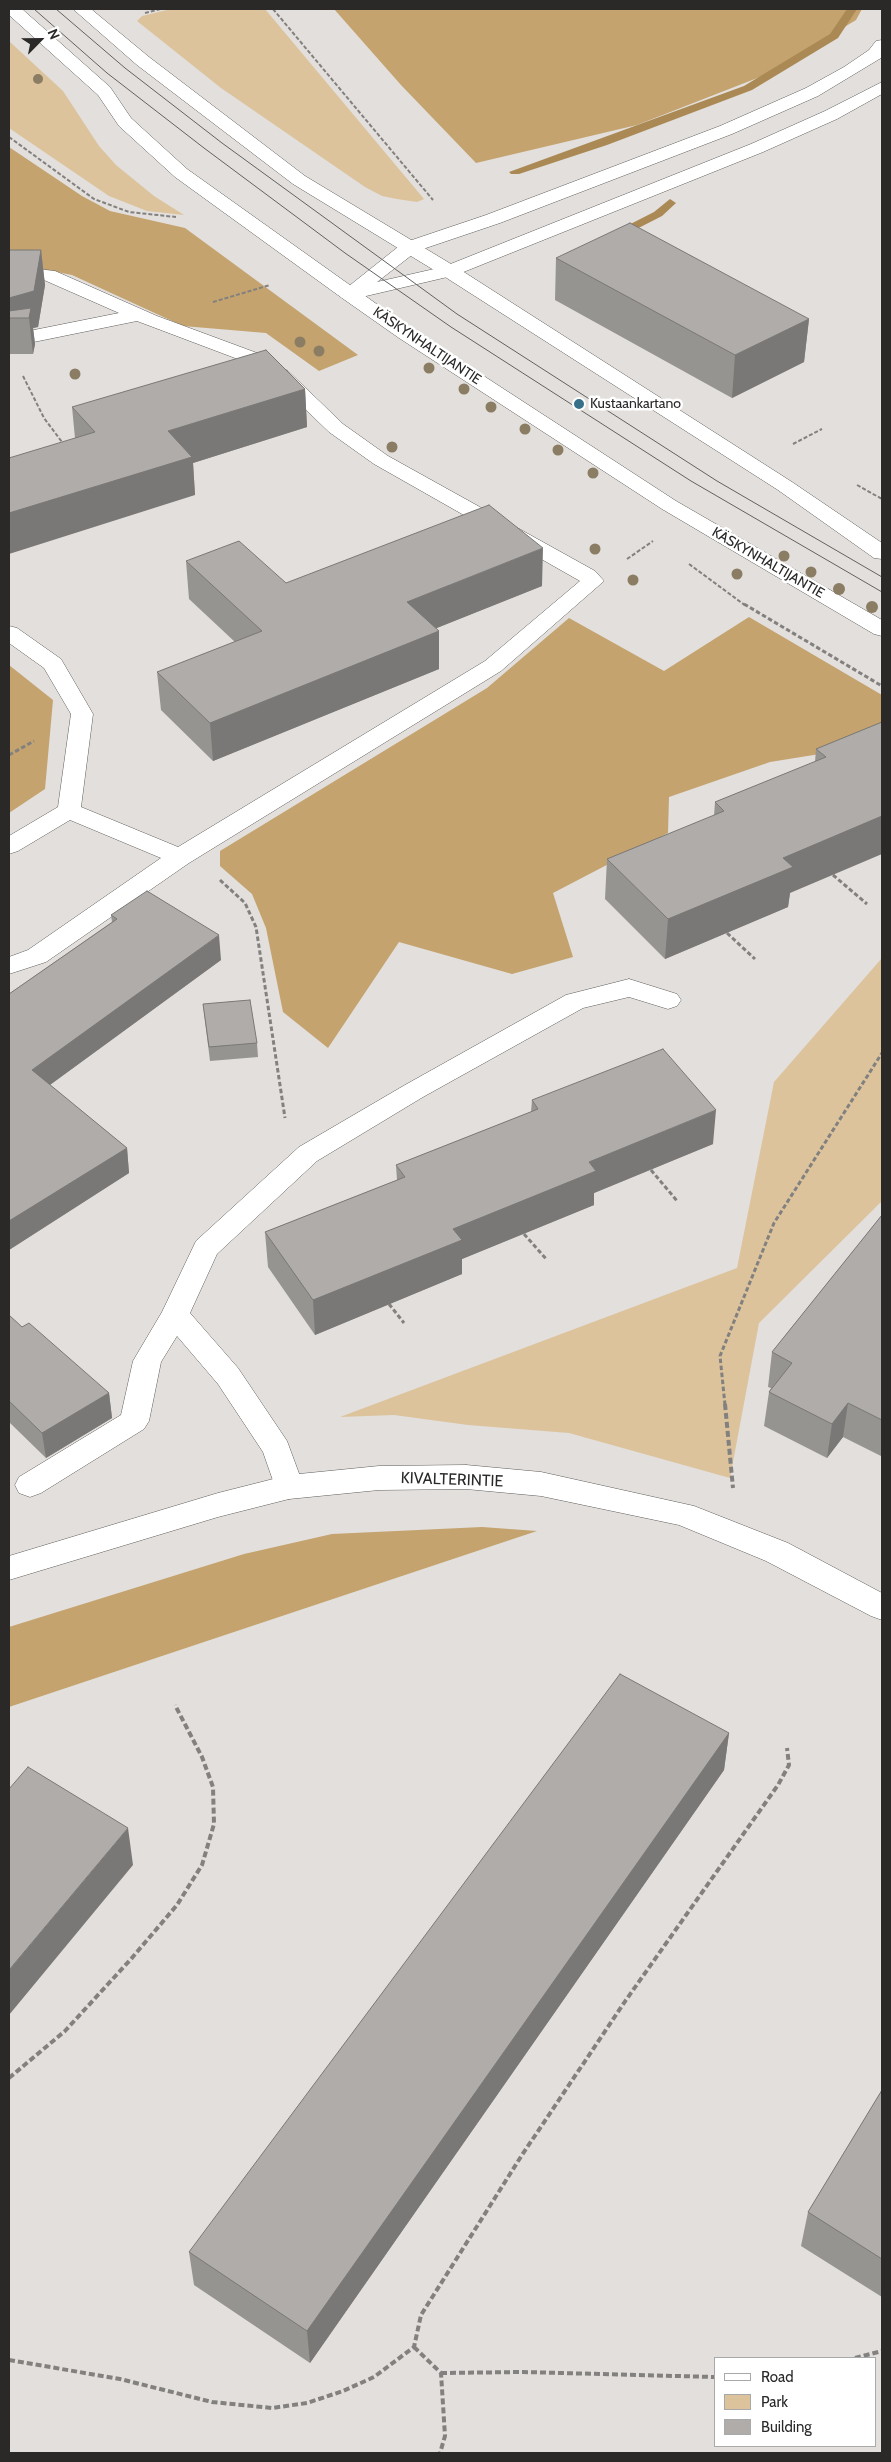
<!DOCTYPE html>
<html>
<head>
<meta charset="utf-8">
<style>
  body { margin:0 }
  #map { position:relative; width:891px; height:2462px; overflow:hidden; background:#e2dfdc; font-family:Cabin,sans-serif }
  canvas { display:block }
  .frame { position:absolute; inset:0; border:10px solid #2a2928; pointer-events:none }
  .legend { position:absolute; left:714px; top:2357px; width:162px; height:90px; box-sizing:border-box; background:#fff; border:1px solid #aaa9a9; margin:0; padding:6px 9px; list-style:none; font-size:15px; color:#2a2928 }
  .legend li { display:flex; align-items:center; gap:10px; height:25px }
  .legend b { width:25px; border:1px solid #aaa9a9 }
  .north { position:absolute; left:15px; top:15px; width:50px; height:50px; -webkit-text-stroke:4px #fff; paint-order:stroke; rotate:67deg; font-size:14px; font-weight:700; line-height:20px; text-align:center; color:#2a2928 }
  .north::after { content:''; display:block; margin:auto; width:18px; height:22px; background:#2a2928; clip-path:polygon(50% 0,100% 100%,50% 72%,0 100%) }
</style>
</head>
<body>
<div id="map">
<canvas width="891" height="2462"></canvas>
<div class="frame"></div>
<ul class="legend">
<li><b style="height:6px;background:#fff"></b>Road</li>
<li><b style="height:14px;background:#dcc39c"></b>Park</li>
<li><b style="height:14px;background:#afaca9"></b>Building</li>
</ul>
<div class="north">N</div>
</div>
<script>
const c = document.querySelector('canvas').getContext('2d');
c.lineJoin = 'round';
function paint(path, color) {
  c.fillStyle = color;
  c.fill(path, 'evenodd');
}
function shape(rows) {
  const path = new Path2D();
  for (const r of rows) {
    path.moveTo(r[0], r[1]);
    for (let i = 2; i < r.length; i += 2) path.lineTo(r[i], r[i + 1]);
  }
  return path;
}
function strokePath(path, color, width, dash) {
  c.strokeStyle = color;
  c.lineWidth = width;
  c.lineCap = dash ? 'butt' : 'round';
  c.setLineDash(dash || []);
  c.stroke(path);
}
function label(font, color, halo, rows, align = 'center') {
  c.font = font + ' Cabin,sans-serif';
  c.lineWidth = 5;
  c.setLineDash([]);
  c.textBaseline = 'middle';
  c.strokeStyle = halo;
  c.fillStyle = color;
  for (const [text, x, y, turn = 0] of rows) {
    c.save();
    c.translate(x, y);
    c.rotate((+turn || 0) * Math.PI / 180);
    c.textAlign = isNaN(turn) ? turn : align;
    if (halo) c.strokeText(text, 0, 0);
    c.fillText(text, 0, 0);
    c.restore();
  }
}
const green = shape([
  [171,9,265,9,424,199,417,202,397,199,382,196,365,187,221,88,137,21,142,16],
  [9,41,63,91,99,146,116,165,154,196,184,215,147,211,109,196,9,128],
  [882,958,882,1201,759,1323,730,1478,569,1433,468,1425,394,1415,340,1417,737,1268,774,1082]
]);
const forest = shape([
  [334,9,862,9,856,20,765,75,637,125,476,163,401,85],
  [9,147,82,196,110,211,185,228,358,355,319,371,266,333,183,326,72,275,31,267,9,266],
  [749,617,882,695,882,744,770,762,669,797,668,833,553,893,573,957,512,974,399,942,328,1048,283,1012,266,928,252,894,220,866,220,851,487,688,569,618,664,671],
  [9,665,53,700,45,789,9,813],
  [482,1527,537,1531,9,1707,9,1627,244,1554,332,1534]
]);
const stream = shape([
  [847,9,857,9,838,38,752,90,607,145,519,174,511,174,509,172,744,86,830,34,847,9],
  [670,199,676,203,662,216,617,239,609,239,607,236,654,212,670,199]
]);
const pathFar2 = shape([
  [273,9,433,200],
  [145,13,161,9],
  [9,137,94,199,129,212,176,217],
  [213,302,270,285],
  [23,376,44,418,62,442],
  [793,444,822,429],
  [857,485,882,499],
  [627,559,653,541],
  [689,564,746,606]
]);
const pathFar1 = shape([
  [744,604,882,686],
  [9,755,34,741],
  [833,875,867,904],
  [220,880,245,903,256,927,285,1118],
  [727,933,755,959],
  [651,1170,678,1202],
  [524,1234,547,1260],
  [389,1304,404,1323],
  [725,1405,720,1356,774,1223,882,1053]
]);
const path = shape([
  [725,1404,733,1488],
  [9,2078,65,2031,131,1959,177,1905,202,1865,214,1824,213,1787,202,1757,175,1705],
  [414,2347,441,2373,445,2436,440,2453],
  [855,2358,882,2351],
  [9,2360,120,2379,212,2402,272,2408,307,2403,343,2391,374,2377,414,2347,421,2315,522,2155,626,2000,778,1785,789,1765,787,1748],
  [441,2373,523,2372,715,2377]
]);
const lane = shape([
  [9,266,55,271,157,316,257,353,288,371,343,424,388,456,595,571,604,581,501,671,189,863,46,962,9,974,9,957,28,950,161,858,70,820,18,851,9,854,9,836,58,807,71,714,44,668,9,643,9,626,17,628,61,659,93,714,81,807,178,847,485,661,580,581,374,464,329,432,274,379,243,361,137,321,9,347,9,335,119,313,44,280,9,278,9,266],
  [629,979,677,994,681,1000,677,1006,668,1009,629,997,583,1008,423,1097,317,1161,217,1254,190,1313,238,1368,287,1441,304,1487,300,1495,289,1499,278,1495,263,1452,218,1384,177,1336,161,1362,149,1421,144,1429,41,1493,30,1497,19,1493,15,1485,19,1477,121,1415,133,1361,162,1312,196,1241,299,1147,405,1085,566,995,629,979]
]);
const street = shape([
  [466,1465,541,1472,694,1506,788,1543,882,1593,882,1620,871,1616,766,1561,679,1525,541,1496,466,1489,379,1490,289,1499,218,1517,9,1580,9,1556,218,1493,289,1475,379,1466,466,1465]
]);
const secondary = shape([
  [9,9,22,9,110,87,131,118,187,169,413,330,676,501,882,620,882,636,874,634,662,509,399,338,342,298,175,177,119,126,98,95,9,15,9,9],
  [73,9,91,9,149,57,305,176,456,267,792,482,882,543,882,559,874,558,778,490,442,275,293,184,137,65,73,9]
]);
const highway = shape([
  [882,40,881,58,818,96,732,134,500,223,417,251,377,282,443,267,751,144,825,111,882,82,882,94,837,119,763,152,456,275,349,300,342,298,339,294,403,243,486,215,720,126,806,88,844,67,869,50,876,41,882,40]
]);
const tram = shape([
  [34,9,107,73,204,148,345,253,451,327,691,481,882,592],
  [56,9,125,68,222,143,457,314,717,481,882,577]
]);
const trees = [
  [38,79,5],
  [300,342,5.5],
  [319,351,5.5],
  [429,368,5.5],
  [75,374,5.5],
  [464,389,5.5],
  [491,407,5.5],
  [525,429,5.5],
  [392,447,5.5],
  [558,450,5.5],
  [593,473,5.5],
  [595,549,5.5],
  [784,556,5.5],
  [811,572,5.5],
  [737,574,5.5],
  [633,580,5.5],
  [839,589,6],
  [872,607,6]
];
const wall = shape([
  [9,250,41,250,45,285,38,327,33,328,35,344,33,354,9,354],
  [556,258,809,319,804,362,732,398,555,300],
  [305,389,307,427,193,463,195,495,75,438,72,407],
  [186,561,286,583,542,586,436,628,439,631,439,669,213,761,161,710,157,672,235,642,189,599],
  [882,722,790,893,788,907,665,959,605,899,607,859,714,816,715,802,815,762,816,749],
  [111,915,221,960,50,1085,127,1148,129,1173,9,1250,9,994,112,922],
  [203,1004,257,1043,258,1057,210,1061],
  [532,1100,713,1144,594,1193,594,1205,462,1259,462,1274,315,1335,268,1267,265,1232,397,1180,396,1165,531,1112],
  [882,1215,882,1454,881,1456,843,1437,827,1458,764,1426,769,1392,771,1388,768,1387,772,1352],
  [9,1315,22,1327,109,1393,112,1418,46,1458,9,1422],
  [729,1733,724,1770,310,2363,194,2285,189,2252],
  [882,2090,882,2297,801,2246,808,2212]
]);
const shadedWall = shape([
  [41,250,45,285,38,327,33,328,35,344,33,354,29,318,9,318,9,298],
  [809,319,804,362,732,398,735,355],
  [305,389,307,427,193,463,195,495,9,554,9,513,168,431],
  [543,548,542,586,407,640,407,602],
  [439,631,439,669,213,761,210,723],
  [882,814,882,854,790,893,788,907,665,959,668,919,783,858],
  [219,935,221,960,36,1095,32,1070],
  [716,1110,713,1144,594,1193,594,1205,462,1259,462,1274,315,1335,313,1300,453,1229,589,1162],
  [127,1148,129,1173,9,1250,9,1221],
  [109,1393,112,1418,46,1458,42,1433],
  [848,1403,843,1437,827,1458,832,1424],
  [729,1733,724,1770,310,2363,307,2331],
  [128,1828,133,1865,9,2015,9,1970]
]);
const building = shape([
  [630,223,809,319,735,355,556,258,630,223],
  [9,250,41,250,34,291,9,298,9,250],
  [31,308,29,318,9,318,9,311,31,308],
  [266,350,305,389,168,431,192,457,9,513,9,458,95,432,72,407,266,350],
  [489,505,543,548,407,602,439,631,210,723,157,672,262,631,186,561,239,541,286,583,489,505],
  [882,722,882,816,783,858,793,867,668,919,607,859,724,811,715,802,826,757,816,749,882,722],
  [147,891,219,935,32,1070,127,1148,9,1221,9,994,117,919,111,915,147,891],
  [250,1000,257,1043,209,1047,203,1004,250,1000],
  [663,1049,716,1110,589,1162,596,1171,453,1229,462,1240,313,1300,265,1232,405,1177,396,1165,538,1109,532,1100,663,1049],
  [882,1215,882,1420,848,1403,832,1424,769,1392,792,1363,772,1352,882,1215],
  [9,1315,22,1327,29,1323,109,1393,42,1433,9,1401,9,1315],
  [620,1674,729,1733,307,2331,189,2252,620,1674],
  [28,1767,128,1828,9,1970,9,1789,28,1767],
  [882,2090,882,2259,808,2212,882,2090]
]);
const markers = [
  [579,404,6,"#367089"]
];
const farStreetnames = [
  ["KÄSKYNHALTIJANTIE",427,346,34],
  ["KÄSKYNHALTIJANTIE",768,563,30]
];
const farPoinames = [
  ["Kustaankartano",590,404]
];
const streetNames = [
  ["KIVALTERINTIE",452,1480,2]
];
paint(green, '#dcc39c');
paint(forest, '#c4a36e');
paint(stream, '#aa8955');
strokePath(lane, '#605e5b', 1);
strokePath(street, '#605e5b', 1);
strokePath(secondary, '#605e5b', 1);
strokePath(highway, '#605e5b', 1);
strokePath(pathFar2, '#83817f', 2, [4, 2]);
strokePath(pathFar1, '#83817f', 3, [4.5, 2.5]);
strokePath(path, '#83817f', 4, [6, 3]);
paint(lane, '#fff');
paint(street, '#fff');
paint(secondary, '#fff');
paint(highway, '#fff');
strokePath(tram, '#63615f', 1);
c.fillStyle = '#8b7d63';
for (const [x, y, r] of trees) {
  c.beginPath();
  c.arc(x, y, r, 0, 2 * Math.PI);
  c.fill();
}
paint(wall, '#969491');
paint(shadedWall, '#7a7876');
paint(building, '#afaca9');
strokePath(building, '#7a7876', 1);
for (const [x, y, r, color] of markers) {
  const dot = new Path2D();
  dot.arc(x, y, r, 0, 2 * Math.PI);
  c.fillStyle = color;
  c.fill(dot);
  strokePath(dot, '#fff', 2);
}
label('14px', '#2a2928', '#fff', farStreetnames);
label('14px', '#2a2928', '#fff', farPoinames, 'left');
label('16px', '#2a2928', '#fff', streetNames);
</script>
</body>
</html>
